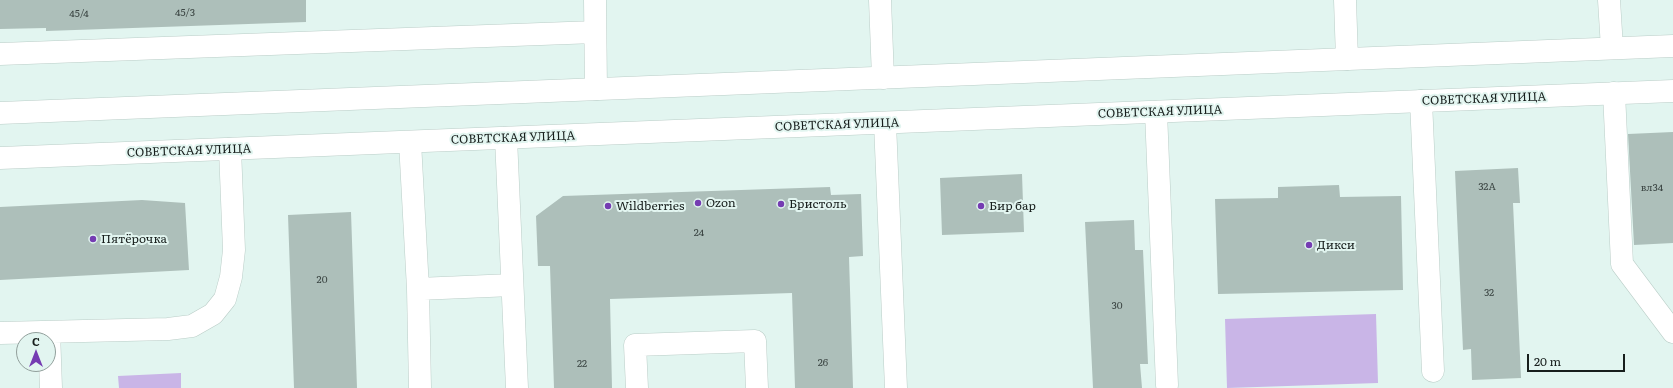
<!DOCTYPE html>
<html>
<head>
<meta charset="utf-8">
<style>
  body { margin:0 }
  #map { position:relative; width:1673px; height:388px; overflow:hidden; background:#e2f5f0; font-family:Literata,serif }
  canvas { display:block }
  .north { position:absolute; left:16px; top:332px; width:40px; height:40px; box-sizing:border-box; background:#e2f5f0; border:1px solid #919f9b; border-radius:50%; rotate:0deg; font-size:11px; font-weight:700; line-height:16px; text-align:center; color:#171e1c }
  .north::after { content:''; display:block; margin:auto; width:14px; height:18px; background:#753cb2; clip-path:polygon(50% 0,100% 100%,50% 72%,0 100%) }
  .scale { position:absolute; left:1527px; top:354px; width:98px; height:18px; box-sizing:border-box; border:2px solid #171e1c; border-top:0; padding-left:5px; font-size:12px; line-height:14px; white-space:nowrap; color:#171e1c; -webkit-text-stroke:3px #e2f5f0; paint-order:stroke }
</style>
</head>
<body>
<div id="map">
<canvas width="1673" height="388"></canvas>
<div class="north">С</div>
<div class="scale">20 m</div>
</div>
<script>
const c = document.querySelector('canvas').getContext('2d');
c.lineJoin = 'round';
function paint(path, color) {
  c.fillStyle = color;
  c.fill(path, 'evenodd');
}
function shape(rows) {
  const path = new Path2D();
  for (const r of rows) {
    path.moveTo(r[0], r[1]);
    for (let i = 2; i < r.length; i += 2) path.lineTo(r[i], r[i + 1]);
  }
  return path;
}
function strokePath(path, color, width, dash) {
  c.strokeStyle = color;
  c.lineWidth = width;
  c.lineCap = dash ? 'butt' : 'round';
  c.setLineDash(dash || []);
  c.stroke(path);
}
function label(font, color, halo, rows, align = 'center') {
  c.font = font + ' Literata,serif';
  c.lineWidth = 4;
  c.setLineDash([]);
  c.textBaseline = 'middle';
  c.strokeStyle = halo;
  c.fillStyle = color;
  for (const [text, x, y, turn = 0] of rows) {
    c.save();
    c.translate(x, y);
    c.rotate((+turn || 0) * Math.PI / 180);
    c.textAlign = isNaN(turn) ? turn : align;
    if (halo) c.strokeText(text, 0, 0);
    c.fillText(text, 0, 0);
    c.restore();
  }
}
const green = shape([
  [1376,314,1378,383,1227,388,1225,319],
  [181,373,181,388,119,388,118,376]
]);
const building = shape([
  [0,0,306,0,306,22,46,31,46,28,0,29],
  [1673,132,1673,243,1634,245,1628,134],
  [1518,168,1520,203,1513,203,1521,378,1472,380,1471,349,1463,350,1455,171],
  [1022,174,1024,232,942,235,940,178],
  [1339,185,1340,197,1401,196,1403,290,1218,294,1215,199,1278,198,1278,187],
  [830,187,831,195,861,194,863,256,849,257,853,388,795,388,792,293,610,299,612,388,554,388,550,266,538,266,536,216,563,196],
  [142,200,185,203,189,270,0,280,0,207],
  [351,212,357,388,294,388,288,215],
  [1134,220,1135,250,1143,250,1148,364,1140,364,1142,388,1093,388,1085,222]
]);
const minor = shape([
  [595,0,596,89],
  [880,0,883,78],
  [1345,0,1347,59],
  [1609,0,1612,48],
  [0,54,595,32],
  [1614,93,1622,264,1673,332],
  [1421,101,1433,371],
  [1156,112,1167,385],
  [885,123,896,388],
  [506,138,517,388],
  [410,142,418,289,420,388],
  [418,289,512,285],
  [49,332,51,388],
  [0,333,168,329,192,326,213,314,225,299,231,277,234,250,230,149],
  [637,388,635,345,755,341,757,388]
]);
const major = shape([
  [0,113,1673,46],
  [0,158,1673,91]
]);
const markers = [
  [698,203,4,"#753cb2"],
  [781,204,4,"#753cb2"],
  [608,206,4,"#753cb2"],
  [981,206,4,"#753cb2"],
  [93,239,4,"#753cb2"],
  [1309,245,4,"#753cb2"]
];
const numberNames = [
  ["45/3",185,13],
  ["45/4",79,14],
  ["32А",1487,187],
  ["вл34",1652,188],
  ["24",699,233],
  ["20",322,280],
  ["32",1489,293],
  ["30",1117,306],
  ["26",823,363],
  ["22",582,364]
];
const streetNames = [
  ["СОВЕТСКАЯ УЛИЦА",1484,99,-2],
  ["СОВЕТСКАЯ УЛИЦА",1160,112,-2],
  ["СОВЕТСКАЯ УЛИЦА",837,125,-2],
  ["СОВЕТСКАЯ УЛИЦА",513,138,-2],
  ["СОВЕТСКАЯ УЛИЦА",189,151,-2]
];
const poiNames = [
  ["Ozon",706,203],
  ["Бристоль",789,204],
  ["Wildberries",616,206],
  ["Бир бар",989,206],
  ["Пятёрочка",101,239],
  ["Дикси",1317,245]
];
paint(green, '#c9b5e7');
paint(building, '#adbfba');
strokePath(minor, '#bacdc7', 23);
strokePath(major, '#bacdc7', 23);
strokePath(minor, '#fff', 22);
strokePath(major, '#fff', 22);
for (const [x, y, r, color] of markers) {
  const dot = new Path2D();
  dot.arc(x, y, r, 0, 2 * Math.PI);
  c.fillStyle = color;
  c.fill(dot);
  strokePath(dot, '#e2f5f0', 1.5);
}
label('10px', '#3c4644', null, numberNames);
label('12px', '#171e1c', '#e2f5f0', streetNames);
label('12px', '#171e1c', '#e2f5f0', poiNames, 'left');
</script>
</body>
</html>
